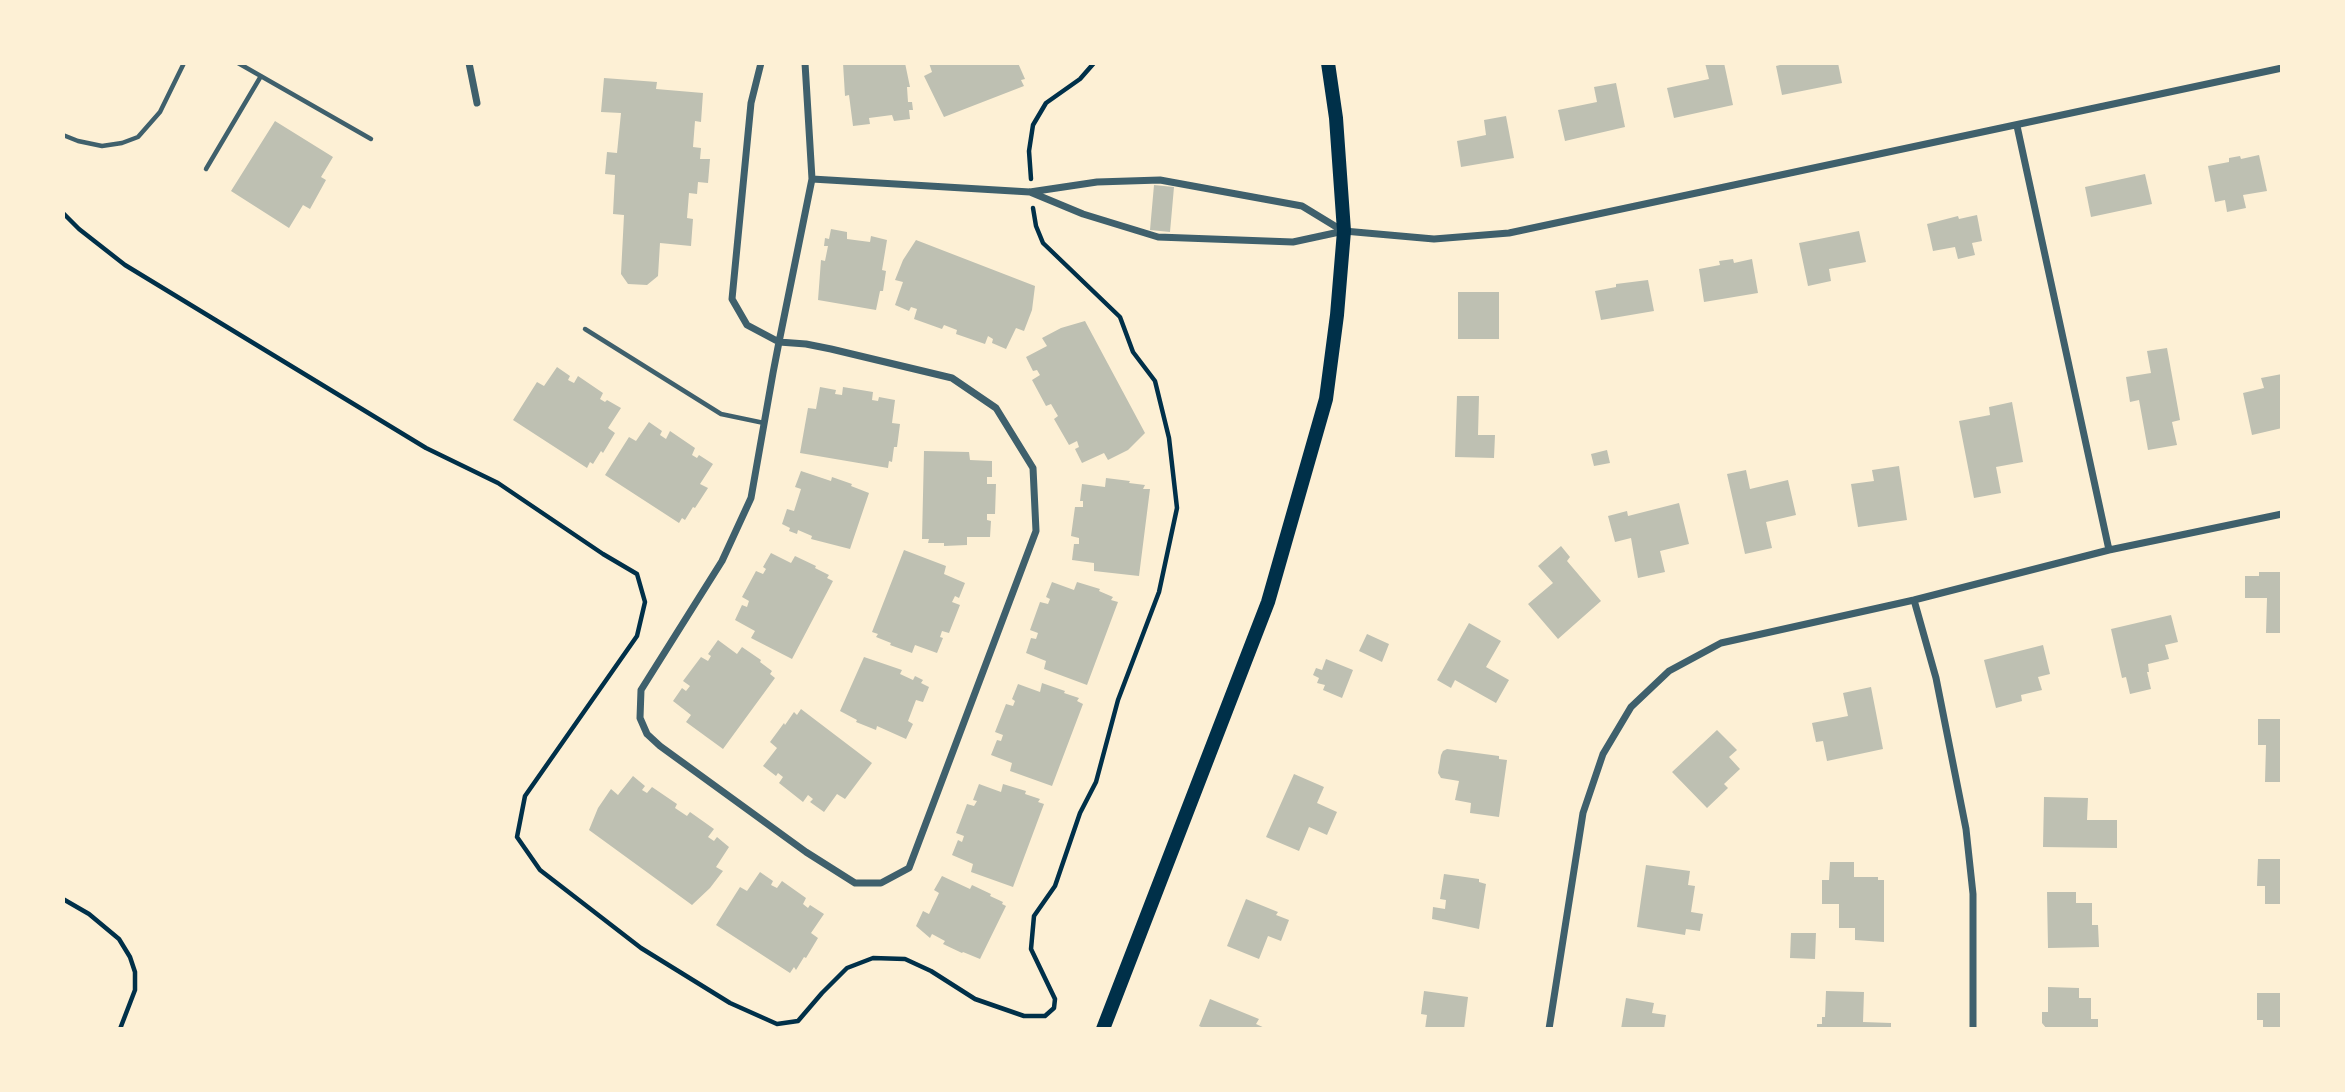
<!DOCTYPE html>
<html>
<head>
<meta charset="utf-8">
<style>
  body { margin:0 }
  #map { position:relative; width:2345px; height:1092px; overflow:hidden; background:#fdf0d5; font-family:"PT Sans Narrow",sans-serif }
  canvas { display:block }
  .frame { position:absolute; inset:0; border:65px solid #fdf0d5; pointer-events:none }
</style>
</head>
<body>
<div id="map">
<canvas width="2345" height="1092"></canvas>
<div class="frame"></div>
</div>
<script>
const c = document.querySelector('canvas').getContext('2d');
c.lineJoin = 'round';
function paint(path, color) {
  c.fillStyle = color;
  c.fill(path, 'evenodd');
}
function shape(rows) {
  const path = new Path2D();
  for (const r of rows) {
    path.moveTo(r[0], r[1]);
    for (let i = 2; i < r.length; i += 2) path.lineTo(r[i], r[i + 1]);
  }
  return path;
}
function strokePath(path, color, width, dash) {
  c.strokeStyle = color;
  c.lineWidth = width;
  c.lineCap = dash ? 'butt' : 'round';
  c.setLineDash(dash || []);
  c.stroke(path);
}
const building = shape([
  [843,63,905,63,910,87,907,87,908,102,912,102,913,110,909,110,910,119,894,121,892,115,869,118,870,124,853,126,849,95,845,96],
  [929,63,1018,63,1025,79,1021,80,1024,86,944,117,924,76,932,72],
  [1705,63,1724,63,1733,105,1674,118,1667,88,1709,79],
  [1780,63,1838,63,1842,83,1782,95,1776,66,1780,65],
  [604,78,657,82,656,89,703,93,701,122,695,121,693,147,701,148,700,159,710,159,708,183,698,182,697,194,689,193,687,218,693,219,691,246,660,243,658,276,647,285,628,284,621,274,624,215,613,214,615,175,605,174,607,152,617,153,621,113,601,112],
  [1616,83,1625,127,1565,141,1558,110,1597,102,1594,87],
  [1506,116,1514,158,1461,167,1457,141,1486,135,1484,120],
  [275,121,333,157,321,177,326,180,310,209,303,205,289,228,231,191],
  [2259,155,2267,191,2243,195,2246,208,2227,212,2225,200,2215,202,2208,166,2229,162,2229,158,2240,156,2241,159],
  [2145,174,2152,204,2091,217,2085,187],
  [1154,185,1174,187,1170,232,1150,230],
  [1977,215,1982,241,1972,243,1975,255,1958,259,1955,247,1933,251,1927,224,1958,216,1959,219],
  [831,229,847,232,847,239,870,242,871,236,887,240,882,270,886,271,883,291,880,291,876,310,818,300,821,260,825,261,828,246,824,246,825,238,829,239],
  [1859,231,1866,262,1829,269,1831,281,1808,286,1799,243],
  [916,240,1035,286,1032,310,1024,331,1016,328,1006,349,992,343,993,339,988,336,985,344,956,334,957,330,944,325,942,329,914,319,917,309,911,307,909,311,895,305,903,282,895,280,903,260],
  [1733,259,1734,263,1752,259,1758,293,1704,302,1699,269,1720,265,1719,261],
  [1648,280,1654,311,1601,320,1595,291,1616,287,1616,284],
  [1458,292,1499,292,1499,339,1458,339],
  [1085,321,1145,433,1128,450,1108,460,1104,453,1082,463,1075,449,1079,447,1077,441,1069,445,1054,419,1058,416,1051,404,1046,406,1032,380,1040,375,1037,370,1033,371,1026,357,1047,346,1042,338,1061,328],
  [2167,348,2180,420,2172,422,2177,445,2148,450,2139,400,2130,402,2126,377,2151,373,2147,351],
  [557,367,570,376,568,380,574,383,578,376,603,393,600,399,605,402,607,400,621,408,608,428,615,433,603,453,601,451,593,464,590,462,587,468,513,420,537,382,544,386],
  [2282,374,2282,428,2252,435,2243,393,2264,388,2261,378],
  [820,387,836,390,835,394,842,395,843,387,873,392,872,400,878,401,879,397,895,400,892,423,900,424,897,447,894,447,892,462,889,461,888,468,800,453,808,408,816,409],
  [1457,396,1479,396,1478,435,1495,435,1494,458,1455,457],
  [2012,402,2023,462,1996,467,2001,493,1974,498,1959,421,1990,415,1989,407],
  [649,422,662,431,660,435,666,439,670,431,695,448,692,455,697,458,699,455,713,464,700,484,708,488,695,508,693,507,685,520,682,518,679,523,605,475,629,437,636,441],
  [1607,450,1610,463,1594,466,1591,454],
  [924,451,969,452,970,460,992,461,992,477,987,477,987,484,996,484,995,514,987,514,987,520,991,521,990,537,967,537,967,545,944,546,944,543,928,543,929,539,922,539],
  [1899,466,1907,520,1858,527,1851,484,1874,481,1872,470],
  [1746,470,1750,489,1788,480,1796,515,1766,522,1772,548,1745,554,1727,474],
  [801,471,831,481,832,477,852,484,851,486,869,493,850,549,811,539,812,536,798,530,797,534,789,531,790,528,782,524,787,509,794,511,801,489,795,487],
  [1106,478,1130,481,1129,483,1145,485,1143,489,1150,489,1139,576,1094,571,1094,563,1072,560,1074,544,1079,544,1079,538,1071,536,1075,507,1083,507,1083,501,1080,501,1082,484,1105,487],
  [1679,503,1689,544,1660,551,1665,572,1638,578,1631,538,1615,542,1608,516,1627,511,1628,516],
  [1561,546,1570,557,1567,561,1601,601,1558,639,1528,604,1553,583,1538,566],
  [904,550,946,566,944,574,965,583,959,598,955,596,952,602,960,605,949,633,942,631,940,637,943,638,937,653,915,645,912,653,890,645,891,643,876,637,878,634,872,632],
  [771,553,791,563,795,556,816,566,815,568,829,575,827,578,833,581,792,659,751,638,755,631,735,620,742,605,747,607,749,601,742,597,756,571,763,574,766,569,763,567],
  [2259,572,2282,572,2282,633,2266,633,2267,598,2245,598,2245,576,2259,576],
  [1052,582,1074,590,1077,582,1100,589,1099,591,1113,597,1111,600,1118,602,1087,685,1044,669,1046,661,1026,653,1031,638,1036,639,1038,633,1030,630,1040,602,1048,604,1050,599,1046,597],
  [2171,615,2178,642,2165,645,2169,659,2148,664,2149,672,2147,672,2151,689,2130,694,2126,677,2122,678,2111,629],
  [1469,623,1501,641,1486,667,1509,680,1496,703,1455,680,1451,688,1437,680],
  [1367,634,1389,644,1382,662,1359,651],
  [718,640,737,654,742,647,761,660,760,662,772,671,770,674,775,678,723,749,686,722,691,715,673,701,682,688,686,691,690,686,683,681,701,657,708,661,711,656,708,654],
  [2043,645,2050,674,2038,677,2042,690,2021,695,2022,701,1996,708,1984,660],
  [864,657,902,670,900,674,913,680,915,676,923,680,921,683,929,687,923,702,916,700,908,721,913,724,906,739,877,726,876,730,856,722,857,720,840,711],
  [1326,659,1353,670,1342,698,1323,690,1325,685,1317,683,1319,678,1313,675,1316,668,1322,670],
  [1042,683,1065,691,1064,693,1079,698,1077,701,1083,704,1052,786,1010,771,1012,763,991,755,997,740,1001,741,1003,735,995,732,1006,704,1013,706,1015,701,1012,699,1018,684,1040,692],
  [1871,687,1883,749,1827,761,1823,741,1816,742,1812,723,1848,716,1843,693],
  [801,709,872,763,845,799,837,794,824,812,810,802,813,799,808,795,803,802,779,783,783,777,778,773,776,776,763,766,777,748,770,742,784,723,785,725,794,712,797,715],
  [2258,719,2282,719,2282,782,2265,782,2266,745,2258,745],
  [1717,730,1737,750,1729,757,1740,769,1724,784,1728,788,1707,808,1672,772],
  [1447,749,1499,756,1499,759,1507,760,1499,817,1470,813,1471,803,1455,800,1459,781,1441,778,1438,773,1441,755,1443,751],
  [1294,774,1324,787,1317,803,1337,812,1327,835,1309,827,1299,851,1266,837],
  [633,776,645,786,642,790,647,793,652,787,677,804,675,808,687,816,690,812,714,829,708,837,714,841,717,837,729,847,716,867,723,871,710,888,692,905,589,830,598,808,611,789,618,795],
  [979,784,1001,792,1003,784,1026,791,1025,794,1040,799,1038,802,1044,804,1013,887,971,872,973,864,952,855,958,840,962,842,964,836,956,833,967,804,974,806,977,801,973,800],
  [2044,797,2088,798,2087,820,2117,820,2117,848,2043,847],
  [2258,859,2282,859,2282,904,2265,904,2265,886,2257,886],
  [1830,862,1854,862,1854,877,1878,877,1878,880,1884,880,1884,942,1855,940,1855,928,1839,928,1839,904,1822,904,1822,880,1829,880],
  [1646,865,1690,871,1688,885,1695,886,1691,912,1703,914,1700,931,1686,929,1685,935,1637,927],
  [760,872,773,881,771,885,777,888,782,881,806,898,803,904,808,908,810,905,824,914,811,933,818,938,806,958,804,957,796,970,794,967,790,973,716,925,740,887,747,891],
  [1444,874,1479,879,1479,882,1486,884,1479,929,1432,919,1433,907,1445,909,1446,900,1440,899],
  [942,876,970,889,972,885,991,894,990,896,1003,902,1002,904,1006,906,980,959,963,952,962,953,943,944,945,941,932,934,930,938,916,926,923,911,929,914,939,893,934,890],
  [2047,892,2076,892,2076,903,2092,903,2092,925,2098,925,2099,947,2048,948],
  [1246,899,1278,912,1276,915,1289,920,1281,941,1268,936,1259,959,1227,946],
  [1791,933,1816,933,1815,959,1790,958],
  [2048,987,2079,988,2079,998,2091,998,2091,1019,2098,1019,2098,1029,2047,1029,2042,1023,2042,1012,2048,1012],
  [1424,991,1468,997,1464,1029,1425,1029,1427,1015,1421,1014],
  [1826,991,1864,992,1863,1022,1891,1023,1891,1029,1817,1029,1817,1024,1822,1024,1822,1017,1825,1017],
  [2257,993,2282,993,2282,1029,2263,1029,2263,1020,2257,1020],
  [1626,998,1654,1003,1652,1013,1666,1015,1664,1029,1621,1029],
  [1210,999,1259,1019,1256,1024,1267,1029,1205,1029,1199,1026]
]);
const path = shape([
  [1031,179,1029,151,1033,125,1046,103,1080,79,1094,63],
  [63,213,79,229,125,265,426,448,498,483,603,554,637,574,645,602,637,636,525,796,517,837,540,870,641,948,730,1003,777,1024,798,1021,822,993,847,968,873,958,905,959,931,971,975,999,1024,1016,1045,1016,1054,1008,1055,999,1031,949,1034,916,1055,886,1080,813,1096,782,1118,700,1159,592,1177,508,1169,438,1155,381,1133,352,1120,317,1043,243,1036,226,1033,208],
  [63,899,89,914,119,939,130,957,135,972,135,990,120,1029]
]);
const service = shape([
  [238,63,371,139],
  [63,135,78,141,102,146,122,143,138,137,160,112,184,63],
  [206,169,261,76],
  [585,329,721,414,764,423]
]);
const minor = shape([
  [469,63,477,103],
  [761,63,751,103,732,299,747,325,779,342,806,344,831,349,952,378,996,408,1033,468,1036,531,909,868,881,883,855,883,806,852,660,746,647,734,640,718,641,690,722,561,751,498,773,373,779,342,812,179,805,63],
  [2017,126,2109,550],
  [812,179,1030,192,1097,182,1160,180,1302,206,1343,231],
  [1030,192,1083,214,1158,237,1293,242,1344,231,1434,239,1509,233,2282,68],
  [1914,600,1936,678,1966,829,1973,894,1973,1029],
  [1549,1029,1583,813,1603,754,1631,707,1669,671,1721,643,1914,600,2109,550,2282,514]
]);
const secondary = shape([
  [1103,1029,1268,602,1326,399,1337,315,1344,231,1336,118,1328,63]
]);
paint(building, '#bec0b2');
strokePath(path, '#003049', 4.5);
strokePath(service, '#3f606c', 4.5);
strokePath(minor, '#3f606c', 7);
strokePath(secondary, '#003049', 14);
</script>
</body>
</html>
